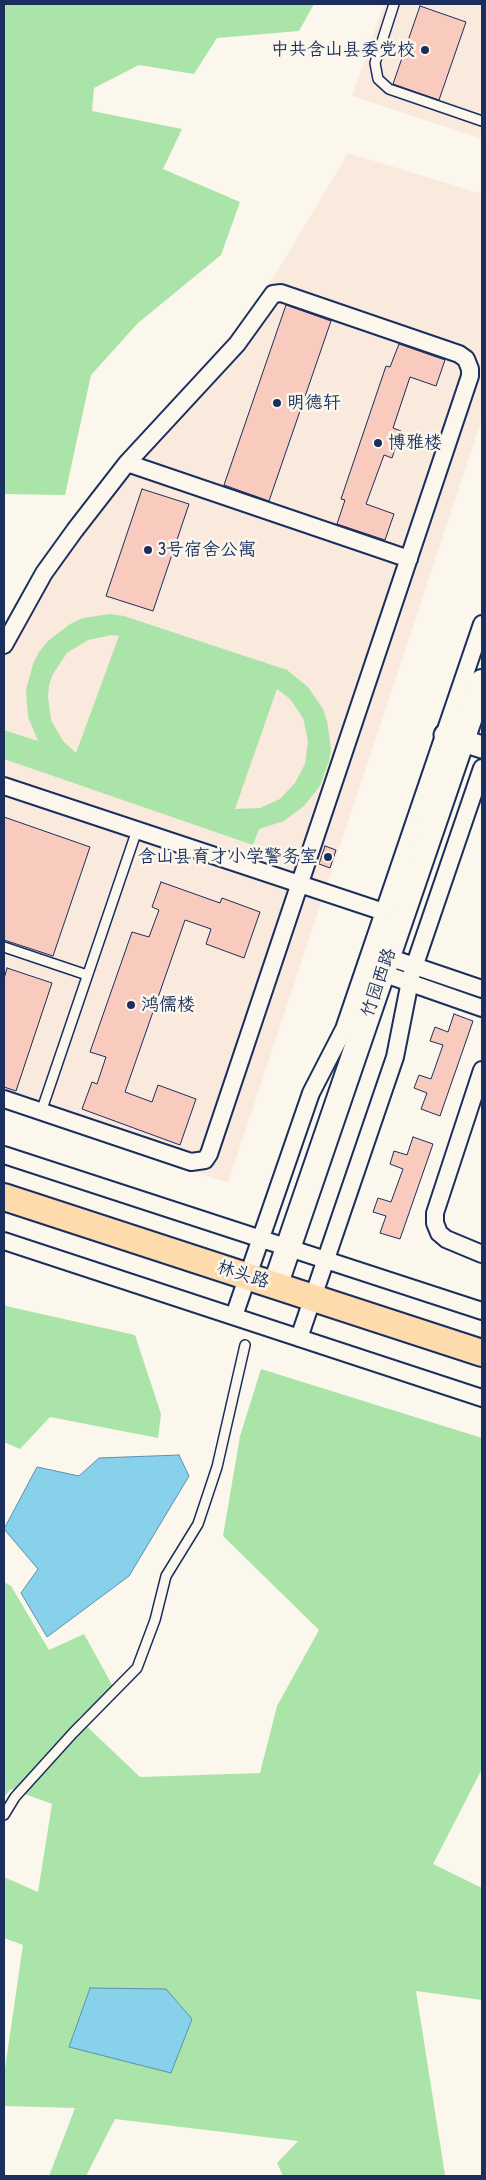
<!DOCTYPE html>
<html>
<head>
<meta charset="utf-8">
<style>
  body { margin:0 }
  #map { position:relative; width:486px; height:2180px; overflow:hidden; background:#fbf7ec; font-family:"Patrick Hand",sans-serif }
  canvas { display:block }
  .frame { position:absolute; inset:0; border:5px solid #1b2f5e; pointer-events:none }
</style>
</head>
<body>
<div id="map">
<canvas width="486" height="2180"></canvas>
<div class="frame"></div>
</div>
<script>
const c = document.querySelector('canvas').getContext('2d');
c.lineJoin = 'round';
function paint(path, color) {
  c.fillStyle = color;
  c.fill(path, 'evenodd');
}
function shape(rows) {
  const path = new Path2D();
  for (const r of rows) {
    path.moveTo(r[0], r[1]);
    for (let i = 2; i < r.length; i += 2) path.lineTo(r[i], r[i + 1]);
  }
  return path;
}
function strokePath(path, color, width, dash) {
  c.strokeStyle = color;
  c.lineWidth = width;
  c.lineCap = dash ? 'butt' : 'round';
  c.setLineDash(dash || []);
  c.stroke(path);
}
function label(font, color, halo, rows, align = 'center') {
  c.font = font + ' "Patrick Hand","LXGW WenKai TC",sans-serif';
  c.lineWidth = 5;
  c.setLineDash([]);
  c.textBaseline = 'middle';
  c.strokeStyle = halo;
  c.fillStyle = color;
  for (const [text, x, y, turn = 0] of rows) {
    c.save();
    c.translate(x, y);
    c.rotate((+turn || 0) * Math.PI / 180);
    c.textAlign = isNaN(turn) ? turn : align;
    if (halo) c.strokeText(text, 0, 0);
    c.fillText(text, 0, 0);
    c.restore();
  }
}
const built = shape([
  [384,4,482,4,482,139,352,96],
  [348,153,482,194,482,419,228,1183,4,1107,4,627,39,564,142,433,231,335,280,267]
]);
const green = shape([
  [4,4,314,4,299,31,217,38,194,74,139,65,94,88,92,111,182,129,163,169,240,202,221,255,138,323,91,375,65,495,4,494],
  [110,614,124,616,287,670,308,687,323,709,327,721,331,748,329,761,320,786,304,806,284,821,259,829,253,845,4,759,4,730,38,741,28,717,26,690,33,664,39,652,48,641,70,624,83,618],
  [112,635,119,636,76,753,63,741,51,720,48,697,49,685,53,674,67,653,88,640],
  [277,689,290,699,303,718,308,741,305,764,295,783,280,799,260,808,235,809],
  [4,1303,6,1306,135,1335,161,1414,158,1438,50,1417,20,1449,4,1442],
  [261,1369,482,1438,482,1769,433,1864,482,1888,482,2000,416,1991,445,2175,283,2176,277,2163,298,2141,115,2119,86,2176,49,2176,75,2108,4,2106,4,2075,23,1945,4,1938,4,1877,38,1892,52,1804,11,1789,4,1797,4,1582,11,1586,49,1650,84,1634,116,1692,78,1718,140,1777,260,1773,277,1706,319,1630,223,1536,240,1436]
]);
const water = shape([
  [179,1455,189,1476,129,1576,47,1637,21,1593,38,1569,4,1529,37,1467,79,1476,99,1458,179,1455],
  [90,1988,166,1989,192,2019,171,2073,69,2047,90,1988]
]);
const building = shape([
  [420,6,466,22,439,100,393,84,420,6],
  [286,305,331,321,269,501,224,485,286,305],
  [399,344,445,360,436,386,410,377,393,428,401,431,392,458,384,455,366,504,394,514,385,540,337,524,345,500,341,499,386,366,390,367,399,344],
  [142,489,189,504,153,611,106,596,142,489],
  [4,817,90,847,53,956,4,940,4,817],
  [325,846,336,850,330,868,319,864,325,846],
  [161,882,220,903,222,898,260,912,244,958,206,944,211,929,185,920,125,1092,152,1102,158,1085,196,1099,180,1145,82,1109,92,1082,97,1084,106,1057,90,1052,132,932,149,937,159,910,152,907,161,882],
  [7,968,52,983,16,1091,4,1087,4,979,7,968],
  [454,1014,473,1021,440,1116,421,1109,427,1093,414,1088,419,1075,431,1079,443,1045,430,1041,435,1027,448,1032,454,1014],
  [413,1137,433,1144,400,1239,380,1233,386,1216,373,1212,378,1198,391,1202,403,1169,390,1164,394,1151,407,1155,413,1137]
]);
const service = shape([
  [394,4,375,63,378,79,389,89,482,121],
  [4,947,87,975],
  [41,1112,137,830],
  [4,1815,15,1797,73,1733,137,1668,155,1620,166,1576,198,1524,217,1467,245,1345]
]);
const minor = shape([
  [127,463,409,559],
  [4,645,44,573,75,530,127,463,237,344,273,294,281,293,459,354,466,359,470,369,470,376,209,1154,205,1160,191,1162,4,1099],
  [4,786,393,915],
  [388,957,482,989],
  [382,973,482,1008],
  [482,1070,435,1213,435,1223,439,1233,446,1239,482,1254],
  [4,1155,482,1311],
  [4,1241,482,1398],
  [234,1316,311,1093,344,1029,482,624],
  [299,1338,395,1057,411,976,482,768]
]);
const tertiary = shape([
  [445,735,482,747]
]);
const secondary = shape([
  [275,1286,482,682]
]);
const primary = shape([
  [4,1197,482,1353]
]);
const markers = [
  [425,50,5,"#1b2f5e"],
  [277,403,5,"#1b2f5e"],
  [378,443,5,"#1b2f5e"],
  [148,550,5,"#1b2f5e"],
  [328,857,5,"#1b2f5e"],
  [131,1005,5,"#1b2f5e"]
];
const poiNames = [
  ["中共含山县委党校",415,50,"right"],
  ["明德轩",287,403],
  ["博雅楼",388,443],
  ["3号宿舍公寓",158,550],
  ["含山县育才小学警务室",318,857,"right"],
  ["鸿儒楼",141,1005]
];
const streetNames = [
  ["竹园西路",379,983,-71],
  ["林头路",243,1275,18]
];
paint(built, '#faeade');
paint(green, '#abe4a8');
paint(water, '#88d1ea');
strokePath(water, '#5c90b2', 1);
paint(building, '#f9cabe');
strokePath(building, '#1b2f5e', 1);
strokePath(service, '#1b2f5e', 12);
strokePath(minor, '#1b2f5e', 20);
strokePath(tertiary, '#1b2f5e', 25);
strokePath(secondary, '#1b2f5e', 28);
strokePath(primary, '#1b2f5e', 30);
strokePath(service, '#fbf7ec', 9);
strokePath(minor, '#fbf7ec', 16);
strokePath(tertiary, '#fbf7ec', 21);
strokePath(secondary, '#fbf7ec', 24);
strokePath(primary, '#fedbac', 26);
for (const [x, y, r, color] of markers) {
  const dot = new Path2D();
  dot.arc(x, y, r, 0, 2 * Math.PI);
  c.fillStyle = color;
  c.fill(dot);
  strokePath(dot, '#fbf7ec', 2);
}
label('18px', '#1b2f5e', '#fbf7ec', poiNames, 'left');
label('18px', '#1b2f5e', '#fbf7ec', streetNames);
</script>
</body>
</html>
